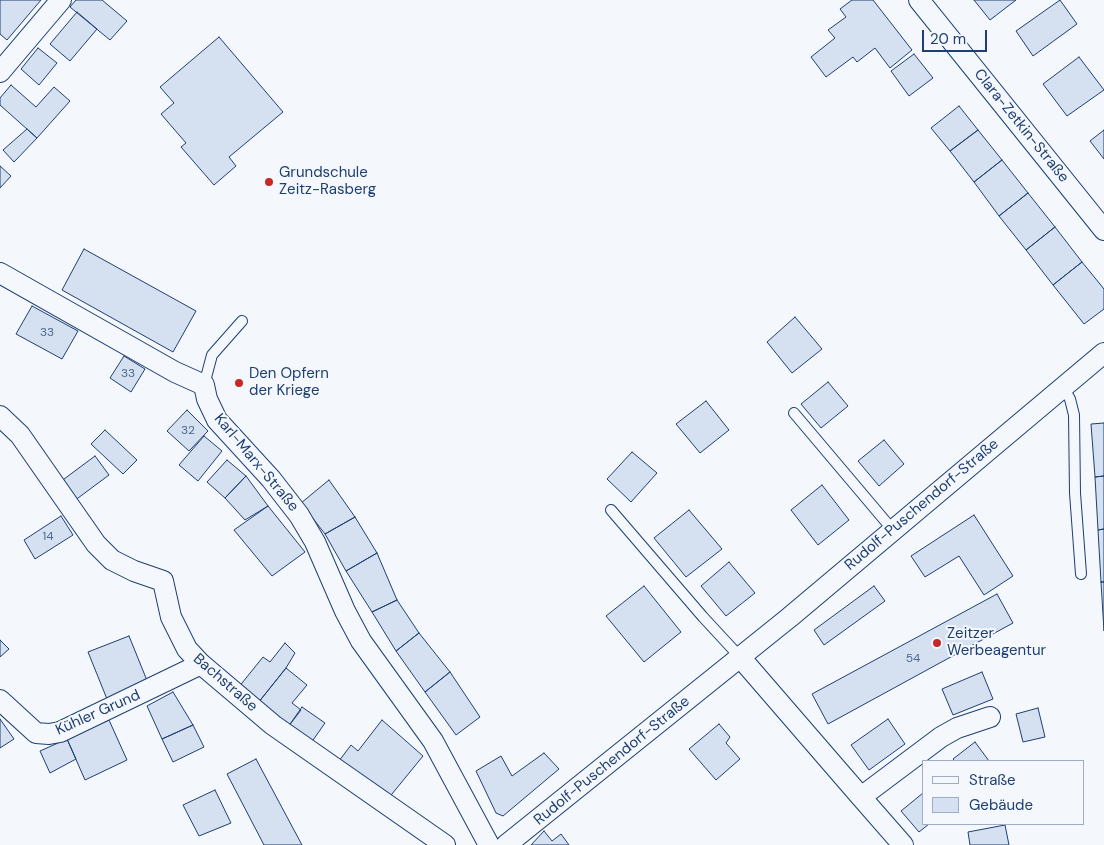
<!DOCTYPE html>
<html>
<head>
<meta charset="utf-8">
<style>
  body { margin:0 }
  #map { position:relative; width:1104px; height:845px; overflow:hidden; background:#f4f7fb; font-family:"DM Sans",sans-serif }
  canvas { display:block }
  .legend { position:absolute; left:922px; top:760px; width:162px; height:65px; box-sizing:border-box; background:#f4f7fb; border:1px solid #9eadc5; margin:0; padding:6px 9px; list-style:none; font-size:15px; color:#1d3f73 }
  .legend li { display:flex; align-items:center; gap:10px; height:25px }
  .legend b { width:25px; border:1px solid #9eadc5 }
  .scale { position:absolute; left:922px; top:30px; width:65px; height:22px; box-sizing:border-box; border:2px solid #1d3f73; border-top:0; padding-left:6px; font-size:15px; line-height:18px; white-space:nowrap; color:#1d3f73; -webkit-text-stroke:4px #f4f7fb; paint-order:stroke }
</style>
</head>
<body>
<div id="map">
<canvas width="1104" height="845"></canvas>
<ul class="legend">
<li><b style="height:6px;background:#f4f7fb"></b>Straße</li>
<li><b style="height:14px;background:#d5e0f0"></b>Gebäude</li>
</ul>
<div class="scale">20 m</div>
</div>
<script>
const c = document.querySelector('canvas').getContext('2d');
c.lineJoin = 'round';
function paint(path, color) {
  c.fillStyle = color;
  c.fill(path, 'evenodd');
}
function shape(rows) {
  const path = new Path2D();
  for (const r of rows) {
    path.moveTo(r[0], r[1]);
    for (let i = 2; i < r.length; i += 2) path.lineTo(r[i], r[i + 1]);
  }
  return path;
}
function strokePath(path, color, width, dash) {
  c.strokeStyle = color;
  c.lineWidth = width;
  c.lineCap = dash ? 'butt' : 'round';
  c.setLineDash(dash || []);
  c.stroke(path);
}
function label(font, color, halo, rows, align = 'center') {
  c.font = font + ' "DM Sans",sans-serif';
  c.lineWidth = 4;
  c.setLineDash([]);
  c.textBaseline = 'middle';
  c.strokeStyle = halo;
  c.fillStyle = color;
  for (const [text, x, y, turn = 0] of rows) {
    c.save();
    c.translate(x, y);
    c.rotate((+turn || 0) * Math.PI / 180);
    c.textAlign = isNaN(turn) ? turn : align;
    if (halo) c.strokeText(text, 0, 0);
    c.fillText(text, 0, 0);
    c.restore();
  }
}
const building = shape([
  [0,0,41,0,7,40,0,34,0,0],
  [76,0,102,0,127,21,110,40,70,7,76,0],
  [852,0,873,0,912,50,890,68,875,48,857,62,853,57,826,77,811,57,835,38,828,30,846,17,840,9,852,0],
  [974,0,1016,0,990,20,974,0],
  [1060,0,1077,24,1033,56,1016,31,1060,0],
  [77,12,97,29,70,61,50,44,77,12],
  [219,37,283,112,229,157,236,166,214,185,181,147,186,143,161,114,174,103,160,87,219,37],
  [38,48,57,63,39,85,21,69,38,48],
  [914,54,933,78,909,96,891,71,914,54],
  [1079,57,1104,90,1067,116,1043,84,1079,57],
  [11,85,36,107,54,87,70,101,37,138,0,105,0,98,11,85],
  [959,106,978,130,950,151,931,128,959,106],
  [27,129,37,138,14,162,3,150,27,129],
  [978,130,1002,160,974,182,950,151,978,130],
  [1104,130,1104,159,1090,141,1104,130],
  [1002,160,1028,193,999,216,974,182,1002,160],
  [0,166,11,176,0,188,0,166],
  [1028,193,1055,227,1026,250,999,216,1028,193],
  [1055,227,1082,262,1053,285,1026,250,1055,227],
  [84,249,196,311,173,352,62,290,84,249],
  [1082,262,1104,289,1104,309,1084,324,1053,285,1082,262],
  [32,306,78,331,62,359,16,334,32,306],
  [795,317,822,349,792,373,767,342,795,317],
  [124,356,145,369,131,392,110,378,124,356],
  [828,382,848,406,821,428,801,404,828,382],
  [706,401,729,430,700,453,676,424,706,401],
  [187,410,208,431,189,451,167,431,187,410],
  [1104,423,1104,476,1095,477,1091,424,1104,423],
  [105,430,137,460,123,474,91,444,105,430],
  [204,436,222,451,198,481,179,465,204,436],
  [884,440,904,464,879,486,858,461,884,440],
  [632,452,657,473,631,502,607,479,632,452],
  [95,456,109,475,70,504,56,485,95,456],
  [227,460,246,476,225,498,207,482,227,460],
  [246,476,268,506,245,520,225,498,246,476],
  [1104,476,1104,529,1098,530,1095,477,1104,476],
  [329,480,355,517,325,534,301,503,329,480],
  [822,485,849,520,818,545,791,510,822,485],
  [268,506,305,552,272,576,234,530,268,506],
  [689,510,722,549,686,577,654,538,689,510],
  [974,515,1013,576,984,595,959,556,925,577,911,556,974,515],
  [61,516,73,535,35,559,24,540,61,516],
  [355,517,377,553,346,571,325,534,355,517],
  [1104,529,1104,582,1101,582,1098,530,1104,529],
  [377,553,397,600,372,612,346,571,377,553],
  [729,562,755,593,726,616,701,586,729,562],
  [1101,582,1104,582,1104,631,1101,582],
  [644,586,681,632,644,662,606,616,644,586],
  [874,586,885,601,824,645,814,630,874,586],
  [997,594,1013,623,828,724,812,694,997,594],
  [397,600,419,633,396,651,372,612,397,600],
  [419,633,450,672,425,692,396,651,419,633],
  [129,636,148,683,107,699,88,652,129,636],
  [0,640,9,649,0,657,0,640],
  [285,643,295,653,286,668,258,703,238,688,263,657,270,662,285,643],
  [286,668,307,685,292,703,301,710,288,727,258,703,286,668],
  [450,672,480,717,456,735,425,692,450,672],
  [982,672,993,699,953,715,942,689,982,672],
  [173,692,193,725,162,739,147,706,173,692],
  [302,707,325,723,311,743,288,727,302,707],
  [1038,708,1045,737,1023,742,1016,714,1038,708],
  [0,719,14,739,0,748,0,719],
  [888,719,905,744,869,770,851,745,888,719],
  [109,720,127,760,85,780,67,739,109,720],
  [382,720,423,756,383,805,333,769,351,745,358,751,382,720],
  [719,724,730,737,726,743,740,759,716,780,689,749,719,724],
  [193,725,204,747,173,762,162,739,193,725],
  [67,739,76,759,50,773,40,751,67,739],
  [975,742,989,761,955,761,953,759,975,742],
  [544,753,559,769,503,816,496,813,476,771,501,756,512,776,544,753],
  [256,759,302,845,264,845,227,774,256,759],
  [215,790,231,823,199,836,183,805,215,790],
  [923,793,923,824,929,824,919,832,901,811,923,793],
  [1005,825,1009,845,970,845,968,832,1005,825],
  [544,831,552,841,561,834,569,845,531,845,544,831]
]);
const lane = shape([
  [204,385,212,355,242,321],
  [1063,387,1070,399,1074,415,1075,493,1081,574],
  [794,413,892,529],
  [611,510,703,617,740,657]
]);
const street = shape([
  [919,0,1104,230],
  [0,72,61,0],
  [0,273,175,372,204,385,207,399,217,420,271,479,299,515,315,542,345,611,361,641,433,741,489,845],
  [0,416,20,435,96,544,112,560,134,571,163,581,171,617,187,649,201,664,273,725,445,845],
  [740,657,861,797,941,737,957,728,990,717],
  [0,700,36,733,49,734,60,732,201,664],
  [861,797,903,845],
  [506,845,790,617,1104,353]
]);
const markers = [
  [269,182,5,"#c62828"],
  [239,383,5,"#c62828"],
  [937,643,5,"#c62828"]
];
const numberNames = [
  ["33",47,333],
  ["33",128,374],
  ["32",188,431],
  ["14",48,537],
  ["54",913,659]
];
const streetNames = [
  ["Clara-Zetkin-Straße",1021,126,51],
  ["Karl-Marx-Straße",256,463,50],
  ["Rudolf-Puschendorf-Straße",922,505,-40],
  ["Bachstraße",225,683,41],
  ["Kühler Grund",98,713,-24],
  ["Rudolf-Puschendorf-Straße",612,761,-39]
];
const poiNames = [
  ["Grundschule",279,173],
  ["Zeitz-Rasberg",279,190],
  ["Den Opfern",249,374],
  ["der Kriege",249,391],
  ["Zeitzer",947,634],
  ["Werbeagentur",947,651]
];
paint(building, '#d5e0f0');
strokePath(building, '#1d3f73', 1);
strokePath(lane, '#1d3f73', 12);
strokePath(street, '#1d3f73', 22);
strokePath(lane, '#f4f7fb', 10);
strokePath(street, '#f4f7fb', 20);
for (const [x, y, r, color] of markers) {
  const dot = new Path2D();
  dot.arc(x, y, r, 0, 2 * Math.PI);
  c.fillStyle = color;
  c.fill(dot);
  strokePath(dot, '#f4f7fb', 2);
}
label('12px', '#4b6792', null, numberNames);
label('15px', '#1d3f73', '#f4f7fb', streetNames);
label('15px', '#1d3f73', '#f4f7fb', poiNames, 'left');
</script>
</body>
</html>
